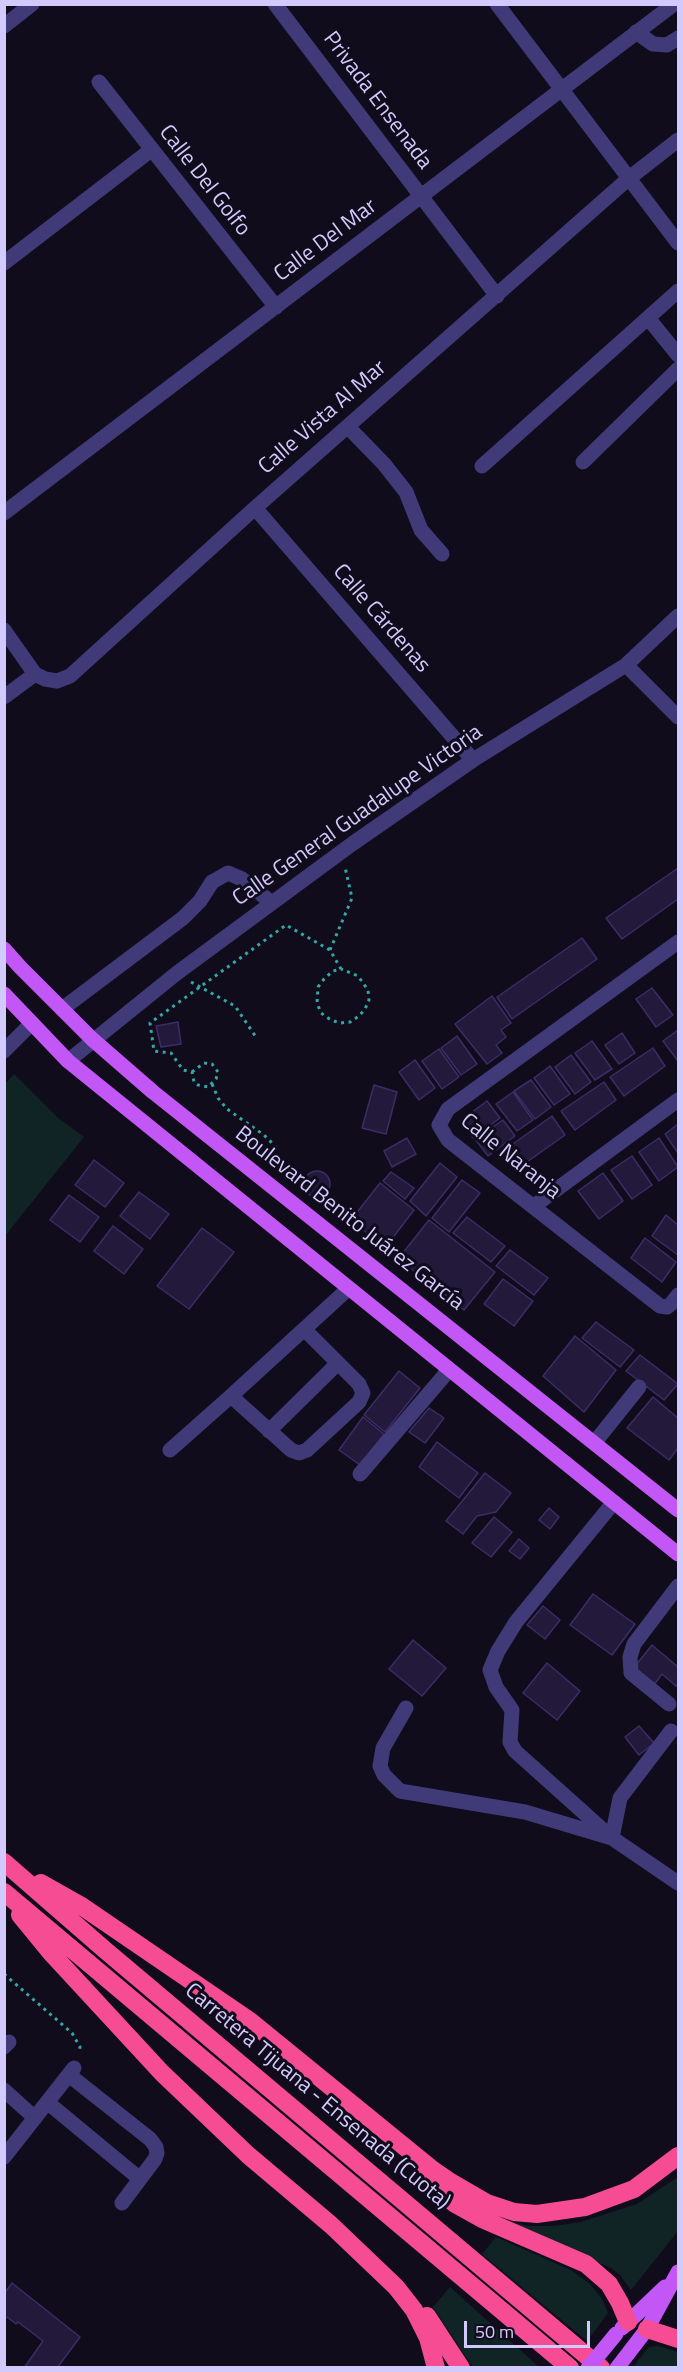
<!DOCTYPE html>
<html>
<head>
<meta charset="utf-8">
<style>
  body { margin:0 }
  #map { position:relative; width:683px; height:2372px; overflow:hidden; background:#100c1b; font-family:"Titillium Web",sans-serif }
  canvas { display:block }
  .frame { position:absolute; inset:0; border:6px solid #d2cafc; pointer-events:none }
  .scale { position:absolute; left:464px; top:2321px; width:126px; height:27px; box-sizing:border-box; border:3px solid #d2cafc; border-top:0; padding-left:8px; font-size:18px; line-height:21px; white-space:nowrap; color:#d2cafc; -webkit-text-stroke:4px #100c1b; paint-order:stroke }
</style>
</head>
<body>
<div id="map">
<canvas width="683" height="2372"></canvas>
<div class="frame"></div>
<div class="scale">50 m</div>
</div>
<script>
const c = document.querySelector('canvas').getContext('2d');
c.lineJoin = 'round';
function paint(path, color) {
  c.fillStyle = color;
  c.fill(path, 'evenodd');
}
function shape(rows) {
  const path = new Path2D();
  for (const r of rows) {
    if (r.length === 3) {
      path.moveTo(r[0] + r[2], r[1]);
      path.arc(r[0], r[1], r[2], 0, 2 * Math.PI);
      continue;
    }
    path.moveTo(r[0], r[1]);
    for (let i = 2; i < r.length; i += 2) path.lineTo(r[i], r[i + 1]);
  }
  return path;
}
function strokePath(path, color, width, dash) {
  c.strokeStyle = color;
  c.lineWidth = width;
  c.lineCap = dash ? 'butt' : 'round';
  c.setLineDash(dash || []);
  c.stroke(path);
}
function label(font, color, halo, rows, align = 'center') {
  c.font = font + ' "Titillium Web",sans-serif';
  c.lineWidth = 6;
  c.setLineDash([]);
  c.textBaseline = 'middle';
  c.strokeStyle = halo;
  c.fillStyle = color;
  for (const [text, x, y, turn = 0] of rows) {
    c.save();
    c.translate(x, y);
    c.rotate((+turn || 0) * Math.PI / 180);
    c.textAlign = isNaN(turn) ? turn : align;
    if (halo) c.strokeText(text, 0, 0);
    c.fillText(text, 0, 0);
    c.restore();
  }
}
const green = shape([
  [14,1074,57,1117,84,1137,5,1236,5,1084],
  [678,2177,678,2231,631,2290,620,2275,611,2268,495,2219,529,2226,554,2226,581,2222,637,2204],
  [496,2237,571,2270,590,2284,602,2299,608,2313,587,2341,482,2254],
  [450,2287,539,2367,473,2367,433,2307],
  [658,2346,678,2352,678,2367,633,2367,649,2347]
]);
const building = shape([
  [678,868,678,899,622,939,606,918,678,868],
  [582,938,597,959,512,1019,497,997,582,938],
  [652,988,673,1015,656,1027,636,999,652,988],
  [492,996,511,1023,501,1030,506,1037,496,1045,502,1053,487,1064,455,1024,492,996],
  [178,1022,181,1044,161,1047,156,1026,178,1022],
  [678,1030,678,1061,663,1041,678,1030],
  [622,1033,635,1053,619,1064,605,1045,622,1033],
  [457,1036,477,1064,461,1075,441,1048,457,1036],
  [592,1041,612,1069,595,1080,575,1053,592,1041],
  [653,1048,665,1066,624,1096,610,1077,653,1048],
  [439,1049,459,1077,442,1089,422,1061,439,1049],
  [571,1055,591,1082,575,1094,555,1067,571,1055],
  [415,1060,435,1088,419,1100,399,1072,415,1060],
  [550,1066,570,1094,554,1105,534,1078,550,1066],
  [531,1080,551,1107,535,1119,514,1091,531,1080],
  [604,1082,616,1100,575,1130,561,1111,604,1082],
  [374,1085,397,1092,386,1134,362,1128,374,1085],
  [513,1092,533,1120,517,1131,496,1104,513,1092],
  [487,1101,500,1118,473,1138,460,1121,487,1101],
  [552,1116,565,1135,524,1164,510,1146,552,1116],
  [503,1120,515,1136,488,1156,475,1139,503,1120],
  [678,1124,678,1153,665,1134,678,1124],
  [407,1138,416,1154,392,1167,384,1151,407,1138],
  [659,1138,678,1167,659,1181,639,1152,659,1138],
  [632,1156,652,1185,632,1199,611,1170,632,1156],
  [94,1160,124,1183,105,1207,75,1185,94,1160],
  [440,1163,457,1177,426,1216,410,1201,440,1163],
  [317,1184,13],
  [391,1172,414,1188,405,1199,383,1181,391,1172],
  [603,1173,623,1201,599,1219,578,1191,603,1173],
  [462,1180,480,1193,449,1232,432,1218,462,1180],
  [380,1183,414,1210,385,1248,351,1220,380,1183],
  [139,1192,169,1214,150,1239,120,1216,139,1192],
  [69,1195,99,1217,80,1242,50,1220,69,1195],
  [666,1215,678,1225,678,1255,652,1236,666,1215],
  [467,1217,505,1246,491,1262,453,1233,467,1217],
  [429,1220,495,1272,464,1310,398,1259,429,1220],
  [113,1226,143,1249,124,1274,94,1251,113,1226],
  [202,1228,234,1252,189,1309,157,1286,202,1228],
  [645,1238,676,1262,662,1282,631,1258,645,1238],
  [510,1250,548,1278,534,1295,496,1266,510,1250],
  [503,1279,533,1301,514,1326,484,1304,503,1279],
  [596,1322,634,1350,620,1367,582,1338,596,1322],
  [575,1336,616,1370,584,1412,543,1376,575,1336],
  [640,1355,678,1384,664,1400,626,1371,640,1355],
  [399,1371,420,1388,385,1432,364,1415,399,1371],
  [653,1397,678,1418,678,1448,669,1460,627,1428,653,1397],
  [429,1408,444,1418,425,1443,409,1432,429,1408],
  [363,1417,384,1434,360,1465,339,1450,363,1417],
  [437,1442,478,1473,459,1498,419,1467,437,1442],
  [485,1473,511,1493,496,1512,477,1516,463,1534,446,1521,485,1473],
  [549,1508,559,1517,550,1529,539,1520,549,1508],
  [494,1517,512,1532,491,1557,472,1543,494,1517],
  [519,1539,529,1548,520,1559,509,1551,519,1539],
  [593,1594,635,1624,612,1655,570,1625,593,1594],
  [543,1606,560,1620,545,1639,527,1625,543,1606],
  [413,1640,446,1668,422,1696,389,1669,413,1640],
  [652,1645,678,1667,678,1683,676,1686,662,1674,654,1685,633,1669,652,1645],
  [547,1663,580,1691,557,1720,523,1693,547,1663],
  [639,1726,654,1743,639,1755,625,1737,639,1726],
  [12,2283,80,2337,57,2368,24,2368,43,2341,18,2322,16,2324,7,2317,4,2319,4,2294,12,2283]
]);
const path = shape([
  [330,950,352,898,345,867],
  [191,982,235,1006,256,1037],
  [192,1072,204,1063,212,1064,218,1072,216,1079,208,1087,198,1085,194,1082,192,1072,183,1070,171,1053,154,1051,150,1023,286,925,330,950,341,969,333,971,324,979,318,987,317,1003,321,1013,331,1020,340,1023,350,1022,359,1016,365,1009,369,1000,368,990,358,976,341,969],
  [212,1084,218,1098,227,1109,264,1135,277,1148],
  [4,1974,72,2033,80,2047,79,2053]
]);
const minor = shape([
  [275,4,497,296],
  [497,4,678,243],
  [4,26,32,4],
  [636,32,653,44,667,45,678,38],
  [99,82,276,307],
  [4,263,151,150],
  [648,318,678,355],
  [348,427,384,464,406,492,421,530,442,554],
  [583,462,678,369],
  [482,466,678,291],
  [255,508,473,760],
  [4,513,674,4],
  [4,630,35,674,45,679,57,681,70,676,255,508,628,179,678,140],
  [626,665,678,717],
  [4,697,35,674],
  [678,942,448,1109,439,1125,448,1140,660,1306,667,1307,671,1304,678,1295],
  [62,1009,183,918,200,901,212,882,228,873,242,879,272,903],
  [4,1051,32,1023],
  [68,1061,177,973,352,844,473,760,626,665,678,616],
  [534,1206,678,1100],
  [305,1330,359,1384,363,1393,359,1402,307,1450,299,1453,291,1450,231,1396,348,1289],
  [269,1431,338,1363],
  [595,1442,639,1387],
  [170,1450,231,1396],
  [360,1474,449,1370],
  [669,1704,631,1673,630,1657,634,1644,678,1586],
  [406,1708,383,1748,380,1766,384,1775,400,1791,525,1812,612,1838,678,1883],
  [612,1838,515,1751,510,1742,512,1710,496,1687,490,1670,498,1651,516,1622,614,1502],
  [612,1838,620,1798,671,1731],
  [4,2047,9,2042],
  [69,2075,150,2139,156,2147,157,2153,155,2159,122,2203],
  [4,2090,35,2118],
  [47,2102,140,2179],
  [4,2157,74,2068]
]);
const major = shape([
  [4,949,20,967,92,1039,153,1092,678,1510],
  [4,994,68,1061,89,1078,678,1554],
  [622,2328,665,2287],
  [617,2368,647,2329,678,2272]
]);
const highway = shape([
  [4,1862,105,1950,601,2368],
  [41,1883,80,1905,250,2021,433,2170,449,2181,487,2203,514,2212,537,2214,585,2207,634,2189,678,2156],
  [4,1892,570,2368],
  [20,1915,52,1954,162,2073,248,2155,331,2225,396,2287,414,2310,428,2338,436,2368],
  [421,2174,455,2204,482,2219,586,2264,609,2284,620,2303,628,2322],
  [427,2316,461,2368],
  [647,2329,678,2339]
]);
const majorBridge = shape([
  [588,2368,616,2334]
]);
const streetNames = [
  ["Privada Ensenada",377,101,53],
  ["Calle Del Golfo",204,181,52],
  ["Calle Del Mar",326,241,-37],
  ["Calle Vista Al Mar",323,418,-41],
  ["Calle Cárdenas",381,619,49],
  ["Calle General Guadalupe Victoria",358,816,-35],
  ["Calle Naranja",510,1157,39],
  ["Boulevard Benito Juárez García",349,1219,38],
  ["Carretera Tijuana - Ensenada (Cuota)",317,2097,40]
];
paint(green, '#102425');
paint(building, '#22193b');
strokePath(building, '#3b2d66', 1.5);
strokePath(path, '#33a6a6', 3, [3, 4.5]);
strokePath(minor, '#403a78', 15);
strokePath(major, '#c357f6', 15);
strokePath(highway, '#f54c93', 18);
strokePath(majorBridge, '#c357f6', 15);
label('22px', '#d2cafc', '#100c1b', streetNames);
</script>
</body>
</html>
